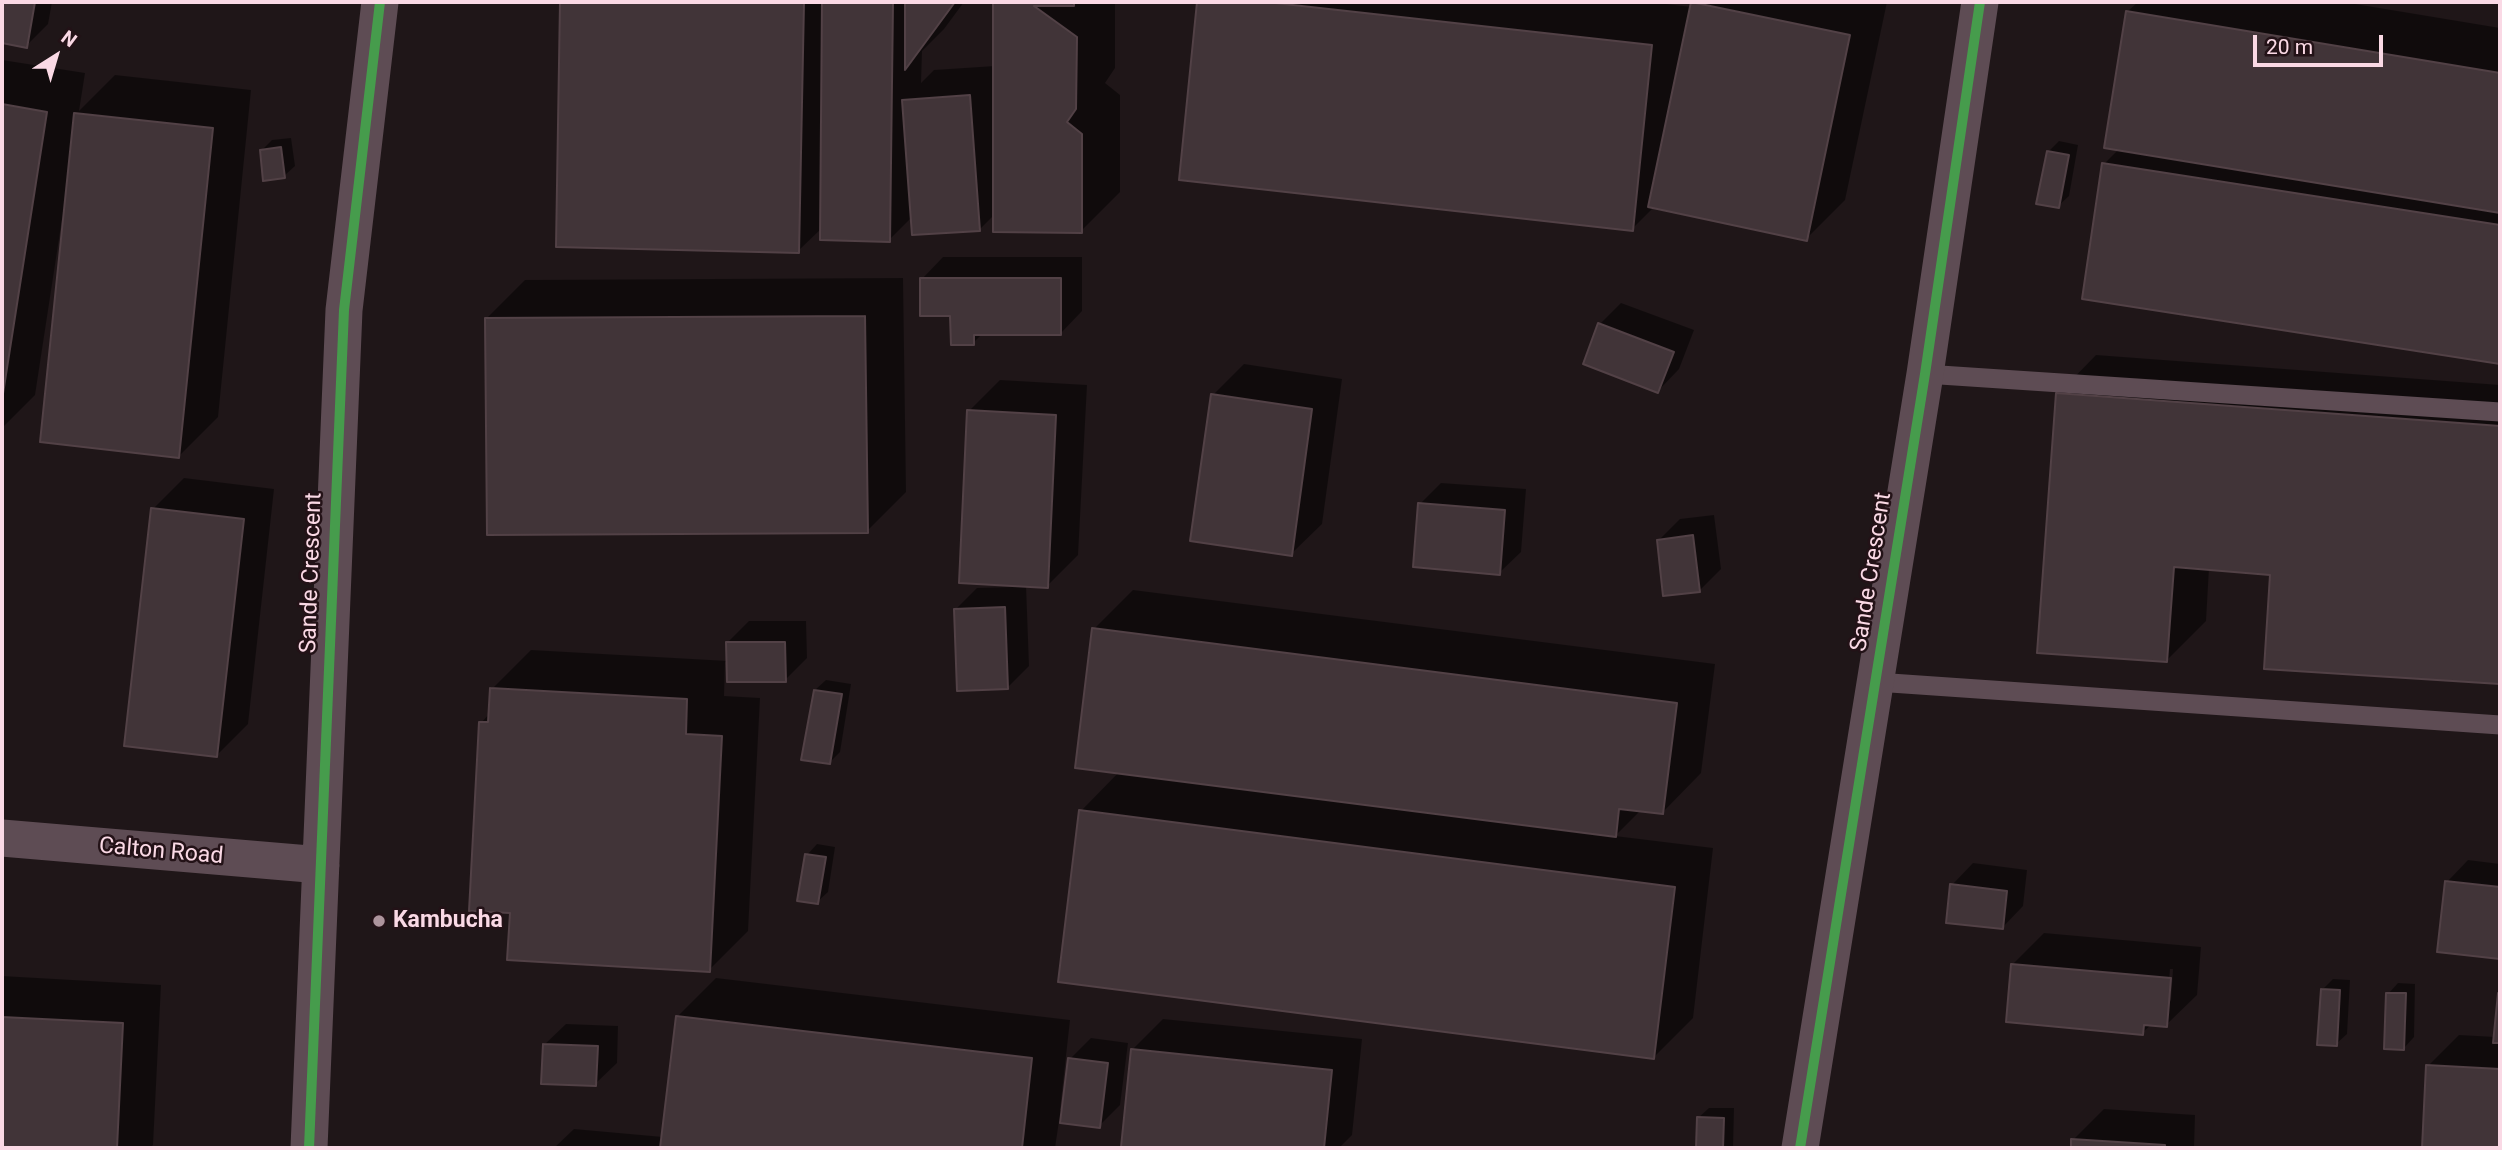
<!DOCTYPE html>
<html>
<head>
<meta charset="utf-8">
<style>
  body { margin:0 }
  #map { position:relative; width:2502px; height:1150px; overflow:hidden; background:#1f1618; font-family:Roboto,sans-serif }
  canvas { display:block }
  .frame { position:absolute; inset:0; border:4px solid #fad9e5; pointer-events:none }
  .north { position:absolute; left:21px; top:21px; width:70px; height:70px; -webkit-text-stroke:5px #231217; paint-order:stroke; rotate:37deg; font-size:19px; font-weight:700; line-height:28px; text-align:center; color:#fad9e5 }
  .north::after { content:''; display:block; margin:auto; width:24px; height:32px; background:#fad9e5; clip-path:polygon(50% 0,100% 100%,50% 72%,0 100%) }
  .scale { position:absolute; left:2253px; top:35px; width:130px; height:32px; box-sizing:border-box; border:4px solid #fad9e5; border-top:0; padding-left:9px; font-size:21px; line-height:24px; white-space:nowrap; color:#fad9e5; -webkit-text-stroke:5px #231217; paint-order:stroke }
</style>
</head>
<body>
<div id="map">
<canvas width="2502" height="1150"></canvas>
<div class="frame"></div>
<div class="north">N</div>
<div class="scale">20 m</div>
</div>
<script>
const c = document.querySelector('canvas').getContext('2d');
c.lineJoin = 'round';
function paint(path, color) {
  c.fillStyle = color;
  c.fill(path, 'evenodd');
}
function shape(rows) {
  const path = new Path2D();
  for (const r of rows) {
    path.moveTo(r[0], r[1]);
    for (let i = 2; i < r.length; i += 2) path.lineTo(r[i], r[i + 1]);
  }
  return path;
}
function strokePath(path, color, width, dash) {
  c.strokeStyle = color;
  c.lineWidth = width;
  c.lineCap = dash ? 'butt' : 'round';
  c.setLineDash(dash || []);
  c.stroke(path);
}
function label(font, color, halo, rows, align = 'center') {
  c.font = font + ' Roboto,sans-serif';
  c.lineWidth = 5;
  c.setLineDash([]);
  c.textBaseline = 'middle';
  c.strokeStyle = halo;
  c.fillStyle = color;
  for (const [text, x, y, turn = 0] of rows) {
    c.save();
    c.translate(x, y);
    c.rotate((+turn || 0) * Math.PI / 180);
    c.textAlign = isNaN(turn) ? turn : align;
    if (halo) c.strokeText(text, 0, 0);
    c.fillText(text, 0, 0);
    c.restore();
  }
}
const shadow = shape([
  [2,2,52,2,48,24,26,46,2,41],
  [562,2,964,2,944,29,922,51,921,83,934,70,995,66,995,2,1115,2,1115,68,1105,83,1120,95,1120,192,1081,231,995,214,980,229,912,217,889,240,822,228,798,251,557,245],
  [1199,2,1649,2,1692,7,1693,2,1887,2,1845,200,1806,239,1655,206,1632,229,1181,178],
  [2138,2,2343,2,2500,28,2500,362,2084,298,2104,164,2119,149,2128,11],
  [2,60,85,73,79,111,115,75,251,90,218,417,179,456,65,219,62,219,35,395,2,428],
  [291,138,295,166,284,176,262,150,272,140],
  [2059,141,2078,145,2069,196,2058,206,2048,152],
  [943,257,1082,257,1082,311,1061,333,983,333,973,343,922,279],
  [903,278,906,492,867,531,486,319,525,280],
  [1621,303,1694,330,1679,369,1658,391,1600,324],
  [2096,355,2500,385,2500,682,2266,668,2272,574,2209,568,2206,621,2167,660,2058,394],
  [1244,364,1342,379,1322,524,1291,554,1213,395],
  [1000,380,1087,385,1078,555,1047,586,1026,585,1029,666,1008,687,956,609,977,588,1012,587,969,411],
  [184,478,274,489,248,724,217,755,153,509],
  [1441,483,1526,489,1521,552,1499,573,1420,504],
  [1714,515,1721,569,1699,591,1658,541,1680,519],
  [1133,590,1715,664,1701,773,1663,812,1641,810,1615,836,1713,848,1693,1018,1654,1057,1081,811,1119,772,1094,629],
  [749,621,806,621,807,658,785,680,725,662,724,696,760,698,748,931,709,970,512,911,481,723,490,713,492,689,531,650,728,661,728,642],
  [826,680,851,684,840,752,829,763,815,690],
  [817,844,835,847,828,892,817,902,807,855],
  [2468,860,2500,864,2500,957,2439,950,2447,882],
  [1973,863,2027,870,2023,906,2002,928,1952,885],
  [2044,933,2201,947,2197,995,2166,1025,2152,1024,2142,1033,2013,964],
  [2170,969,2173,969,2171,1000,2167,1004],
  [2,976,161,985,153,1145,150,1148,2,1148],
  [716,978,1070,1020,1060,1110,1063,1110,1070,1059,1091,1038,1128,1043,1120,1105,1099,1126,1059,1121,1055,1148,554,1148,574,1129,663,1137,677,1017],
  [2333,979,2350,980,2347,1034,2336,1044,2323,989],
  [2398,983,2415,984,2414,1037,2404,1048,2388,994],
  [2500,994,2500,1148,2424,1148,2428,1066,2459,1035,2496,1037],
  [1163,1019,1362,1039,1352,1135,1339,1148,1147,1148,1123,1146,1132,1050],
  [566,1024,618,1026,617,1063,595,1084,544,1045],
  [1709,1108,1734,1108,1733,1148,1698,1148,1698,1118],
  [2104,1109,2195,1115,2194,1148,2073,1148,2073,1140]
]);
const building = shape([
  [2,2,35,2,27,48,2,43,2,2],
  [560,2,804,2,799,253,556,247,560,2],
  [822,2,893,2,890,242,820,240,822,2],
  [905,2,955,2,905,70,905,2],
  [993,2,1074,2,1074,6,1034,6,1077,37,1076,109,1067,122,1082,134,1082,233,993,232,993,2],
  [1197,2,1266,2,1652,45,1633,231,1179,180,1197,2],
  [1691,2,1850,35,1807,241,1648,207,1691,2],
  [2126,11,2500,73,2500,213,2104,148,2126,11],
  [970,95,980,231,912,235,902,100,970,95],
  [2,104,47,112,2,400,2,104],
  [74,113,213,128,179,458,40,442,74,113],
  [281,147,285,178,263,181,260,150,281,147],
  [2047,151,2069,155,2059,208,2036,204,2047,151],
  [2102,163,2500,225,2500,364,2082,299,2102,163],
  [920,278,1061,278,1061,335,974,335,974,345,951,345,950,316,920,316,920,278],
  [865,316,868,533,487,535,485,318,865,316],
  [1598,323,1674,352,1658,393,1583,364,1598,323],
  [2056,393,2500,426,2500,684,2264,669,2270,575,2174,567,2167,662,2037,653,2056,393],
  [1211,394,1312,409,1292,556,1190,541,1211,394],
  [967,410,1056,415,1048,588,959,583,967,410],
  [1418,503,1505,510,1500,575,1413,567,1418,503],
  [151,508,244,519,217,757,124,746,151,508],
  [1693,535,1700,592,1663,596,1657,540,1693,535],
  [1005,607,1008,689,957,691,954,609,1005,607],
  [1092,628,1677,703,1663,814,1619,809,1616,837,1075,768,1092,628],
  [726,642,785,642,786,682,727,682,726,642],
  [490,688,687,699,686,734,722,736,710,972,507,960,510,913,469,911,479,722,488,722,490,688],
  [814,690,842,694,830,764,801,760,814,690],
  [1079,810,1675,887,1654,1059,1058,982,1079,810],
  [805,854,826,857,818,904,797,901,805,854],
  [2445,881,2500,887,2500,959,2437,952,2445,881],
  [1950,884,2007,891,2003,929,1946,923,1950,884],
  [2011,964,2171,978,2167,1027,2144,1025,2143,1035,2006,1022,2011,964],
  [2321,989,2340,990,2337,1046,2317,1045,2321,989],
  [2386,993,2406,993,2404,1050,2384,1049,2386,993],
  [2498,993,2500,993,2500,1043,2493,1043,2498,993],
  [676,1016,1032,1058,1022,1148,660,1148,676,1016],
  [2,1017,123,1023,117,1148,2,1148,2,1017],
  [543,1044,598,1046,596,1086,541,1084,543,1044],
  [1131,1049,1332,1070,1324,1148,1121,1147,1131,1049],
  [1068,1058,1108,1063,1100,1128,1060,1123,1068,1058],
  [2426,1065,2500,1069,2500,1148,2422,1148,2426,1065],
  [1697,1117,1724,1118,1723,1148,1696,1148,1697,1117],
  [2071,1139,2165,1145,2165,1148,2071,1148,2071,1139]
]);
const service = shape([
  [1925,374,2500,412],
  [1876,682,2500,725]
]);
const minor = shape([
  [2,838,321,865],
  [309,1148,344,310,380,2],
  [1800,1148,1925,374,1980,2]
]);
const cycleway = shape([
  [309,1148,344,310,380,2],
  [1800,1148,1925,374,1980,2]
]);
const markers = [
  [379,921,7,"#ad959d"]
];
const streetNames = [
  ["Sande Crescent",1872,572,-81],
  ["Sande Crescent",312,573,-88],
  ["Calton Road",161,852,5]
];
const poiNames = [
  ["Kambucha",393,921]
];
paint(shadow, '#0007');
paint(building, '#413438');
strokePath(building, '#524146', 2);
strokePath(service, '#5e4c54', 19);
strokePath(minor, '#5e4c54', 37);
strokePath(cycleway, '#469c4c', 10);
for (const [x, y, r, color] of markers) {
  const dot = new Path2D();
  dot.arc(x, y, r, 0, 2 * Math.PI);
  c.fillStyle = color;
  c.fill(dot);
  strokePath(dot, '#231217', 2.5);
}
label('23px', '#fad9e5', '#231217', streetNames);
label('bold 23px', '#fad9e5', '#231217', poiNames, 'left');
</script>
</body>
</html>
